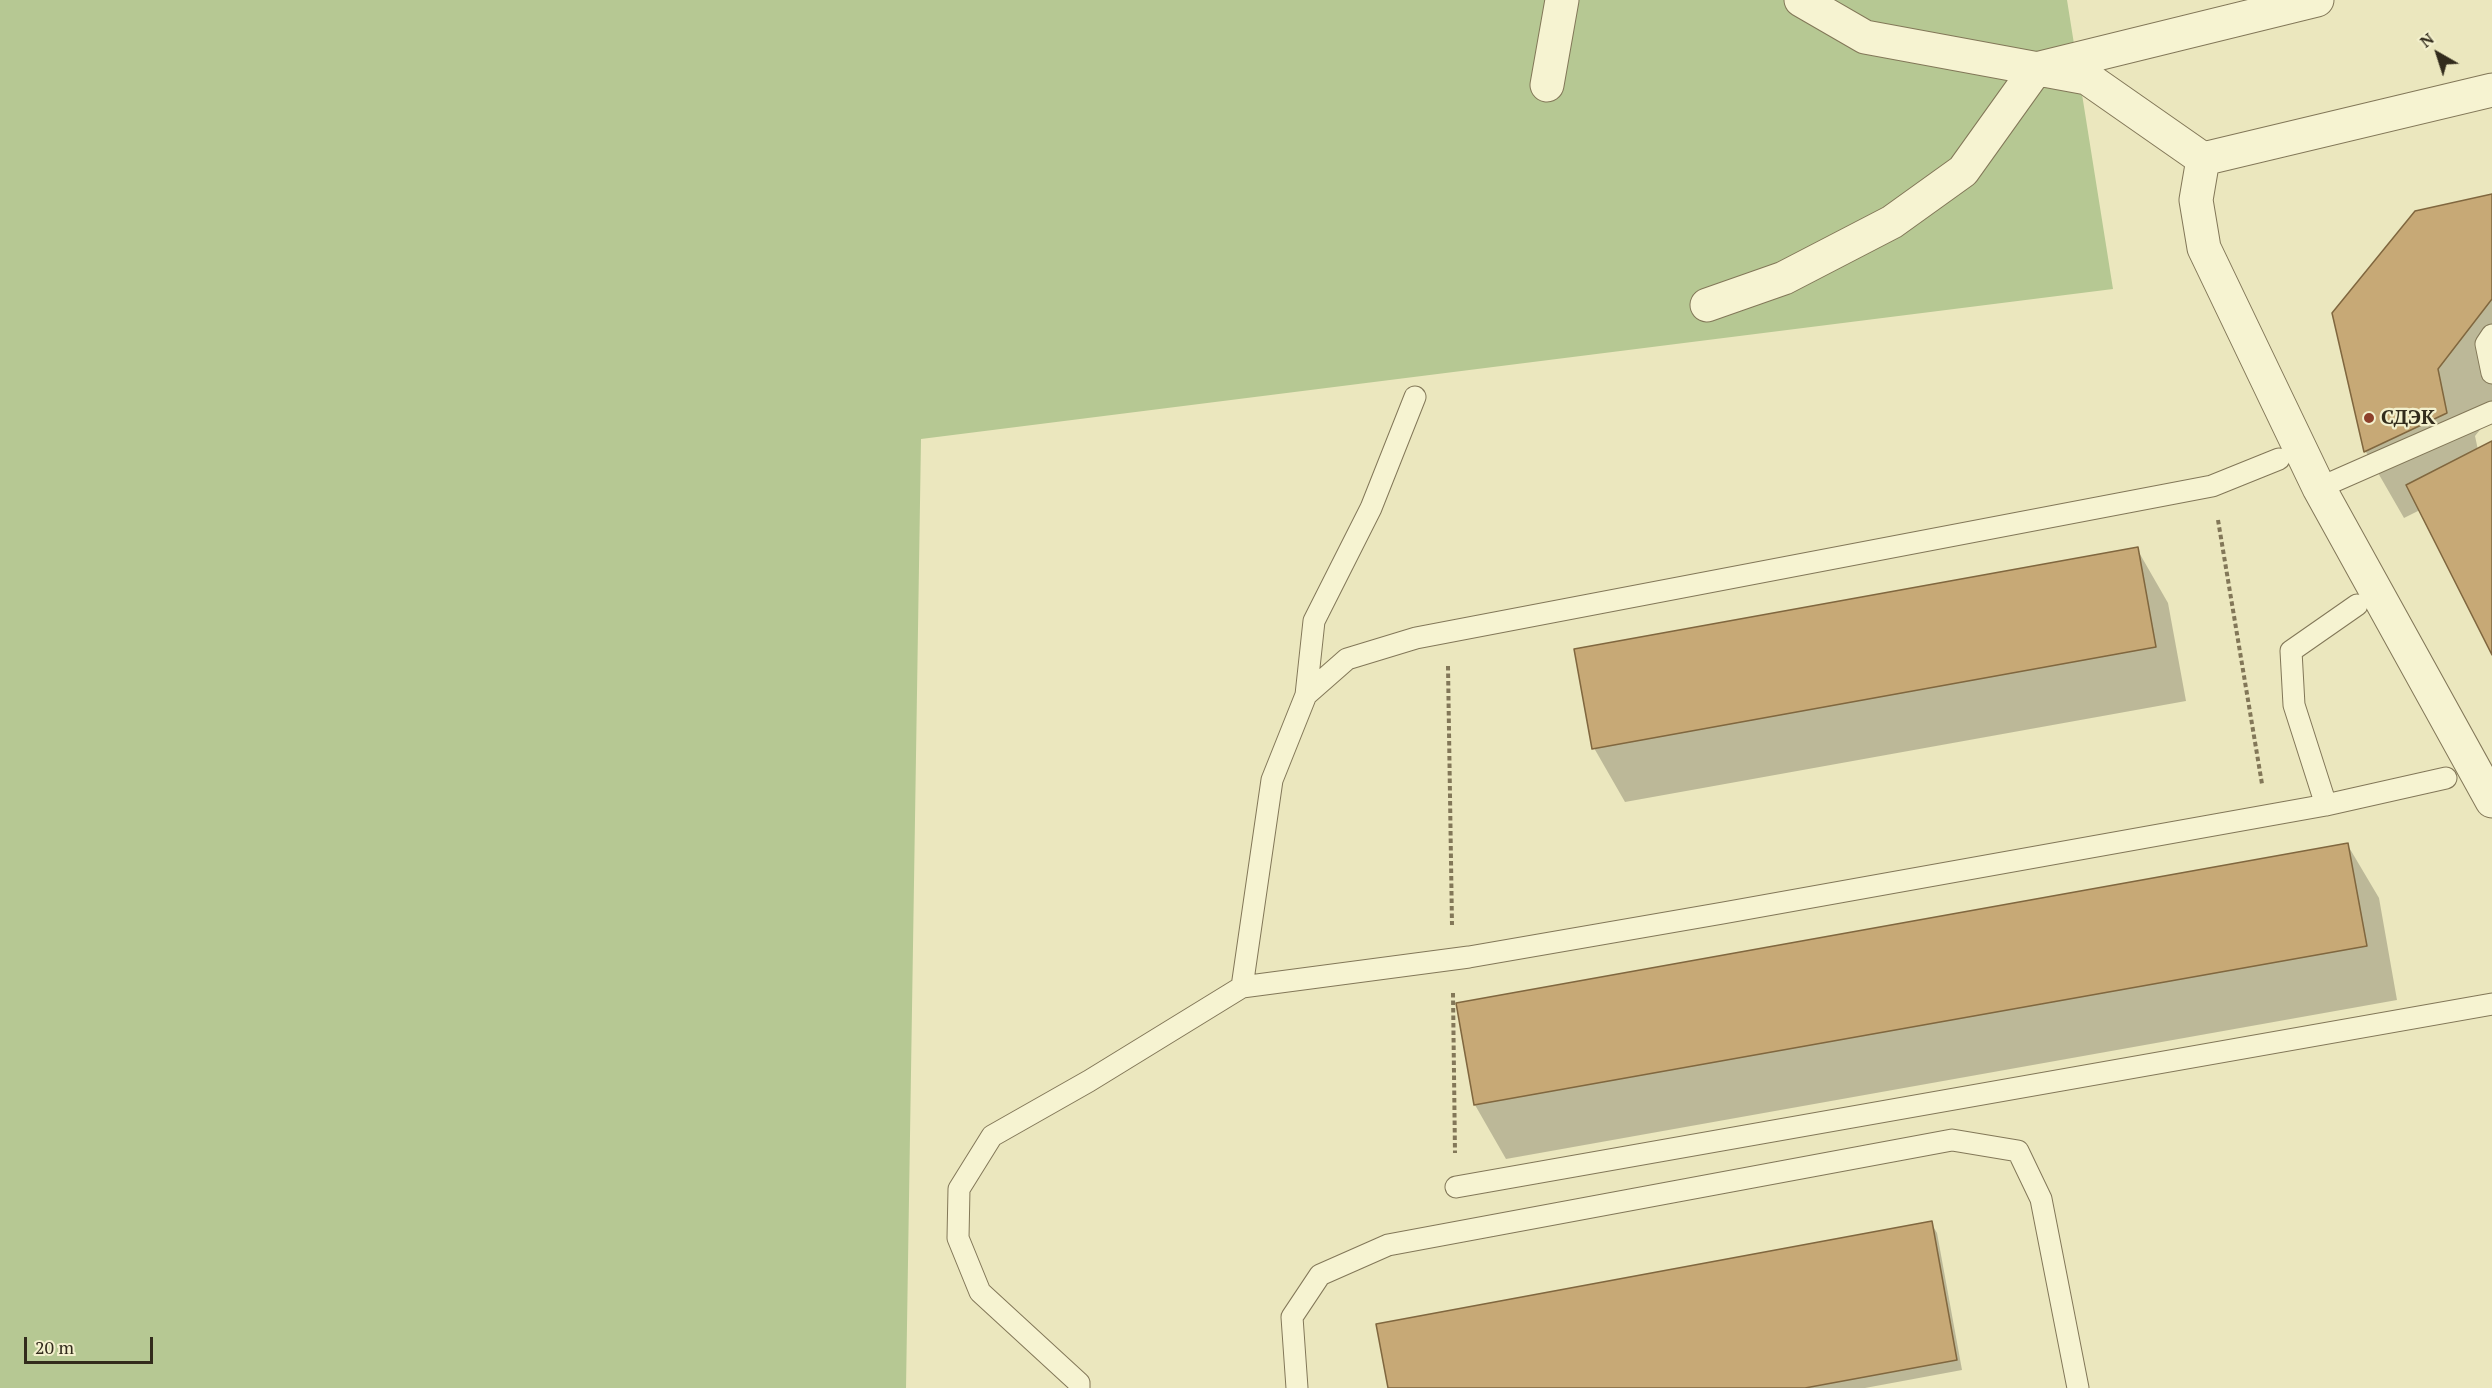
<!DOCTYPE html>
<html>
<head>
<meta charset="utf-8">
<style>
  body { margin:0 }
  #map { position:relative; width:2492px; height:1388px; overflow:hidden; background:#ebe7be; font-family:"PT Serif",serif }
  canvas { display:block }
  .north { position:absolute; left:2408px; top:24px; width:60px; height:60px; -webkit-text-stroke:4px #f3f0cd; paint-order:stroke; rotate:321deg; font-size:16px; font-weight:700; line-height:24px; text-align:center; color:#322b1c }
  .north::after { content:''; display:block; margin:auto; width:21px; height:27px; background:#322b1c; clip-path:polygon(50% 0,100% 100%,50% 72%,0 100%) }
  .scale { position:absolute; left:24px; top:1337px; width:129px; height:27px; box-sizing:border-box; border:3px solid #322b1c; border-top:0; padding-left:8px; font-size:18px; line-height:21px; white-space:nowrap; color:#322b1c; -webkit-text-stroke:4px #f3f0cd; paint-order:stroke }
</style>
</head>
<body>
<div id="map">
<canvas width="2492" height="1388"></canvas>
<div class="north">N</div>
<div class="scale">20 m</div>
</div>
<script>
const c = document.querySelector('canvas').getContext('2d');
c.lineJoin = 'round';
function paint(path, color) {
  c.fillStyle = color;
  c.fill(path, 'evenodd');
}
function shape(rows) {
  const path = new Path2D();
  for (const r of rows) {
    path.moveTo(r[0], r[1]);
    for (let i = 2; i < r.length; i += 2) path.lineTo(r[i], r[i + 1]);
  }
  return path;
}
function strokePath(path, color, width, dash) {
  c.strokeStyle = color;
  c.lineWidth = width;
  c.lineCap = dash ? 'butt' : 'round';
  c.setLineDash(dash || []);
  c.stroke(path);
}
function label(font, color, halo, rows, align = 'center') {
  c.font = font + ' "PT Serif",serif';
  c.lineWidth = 4.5;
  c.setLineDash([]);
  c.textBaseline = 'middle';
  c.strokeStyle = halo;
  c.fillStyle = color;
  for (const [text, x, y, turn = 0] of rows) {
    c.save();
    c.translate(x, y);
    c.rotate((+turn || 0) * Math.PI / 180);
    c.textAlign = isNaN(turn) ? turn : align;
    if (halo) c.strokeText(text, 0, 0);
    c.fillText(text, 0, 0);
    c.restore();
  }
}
const green = shape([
  [0,0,2067,0,2113,289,921,439,906,1388,0,1388]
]);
const shadow = shape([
  [2492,195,2492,415,2475,436,2478,450,2492,443,2492,652,2420,510,2404,518,2366,452,2334,314],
  [2137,549,2168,603,2186,701,1625,802,1594,748],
  [2347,844,2379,898,2397,1000,1506,1159,1475,1105,1457,1004],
  [1931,1223,1937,1233,1962,1370,1865,1388,1390,1388]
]);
const building = shape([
  [2492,194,2492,299,2438,369,2447,413,2364,452,2332,313,2415,211,2492,194],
  [2492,441,2492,655,2406,485,2492,441],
  [2138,547,2156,647,1592,749,1574,649,2138,547],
  [2348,843,2367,946,1474,1105,1456,1003,2348,843],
  [1932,1221,1957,1360,1805,1388,1388,1388,1376,1324,1932,1221]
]);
const path = shape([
  [2218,520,2262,784],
  [1448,666,1452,925],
  [1453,993,1455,1153]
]);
const lane = shape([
  [2492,335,2486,344,2492,373],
  [2319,488,2492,412],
  [1306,695,1314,621,1371,508,1415,397],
  [2326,805,2294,705,2291,651,2357,605],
  [1242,987,1272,780,1306,695,1347,659,1416,638,2212,486,2279,459],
  [1456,1187,2492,1004],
  [1079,1388,1079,1383,980,1292,958,1238,959,1189,992,1136,1089,1081,1242,987,1469,957,1723,913,2326,805,2446,778],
  [1297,1388,1292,1317,1320,1275,1388,1245,1952,1140,2018,1151,2041,1199,2078,1388]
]);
const street = shape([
  [1801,0,1865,37,2087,78,2203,159],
  [1547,85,1562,0],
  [2492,90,2203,159,2196,200,2204,248,2319,488,2492,801],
  [1707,305,1784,278,1892,222,1963,171,2036,69,2317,0]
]);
const markers = [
  [2369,418,6,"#8d402b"]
];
const poiNames = [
  ["СДЭК",2381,418]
];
paint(green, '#b6c893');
paint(shadow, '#0003');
paint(building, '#c7a976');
strokePath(building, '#80673f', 1.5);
strokePath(lane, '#827758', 23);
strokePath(street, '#827758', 35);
strokePath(path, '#827758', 4, [4.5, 3]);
strokePath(lane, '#f6f3d1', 21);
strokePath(street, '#f6f3d1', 33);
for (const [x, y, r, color] of markers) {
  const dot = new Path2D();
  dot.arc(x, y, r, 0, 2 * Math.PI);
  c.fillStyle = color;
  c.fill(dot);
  strokePath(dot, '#f3f0cd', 2);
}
label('bold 20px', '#322b1c', '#f3f0cd', poiNames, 'left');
</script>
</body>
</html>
